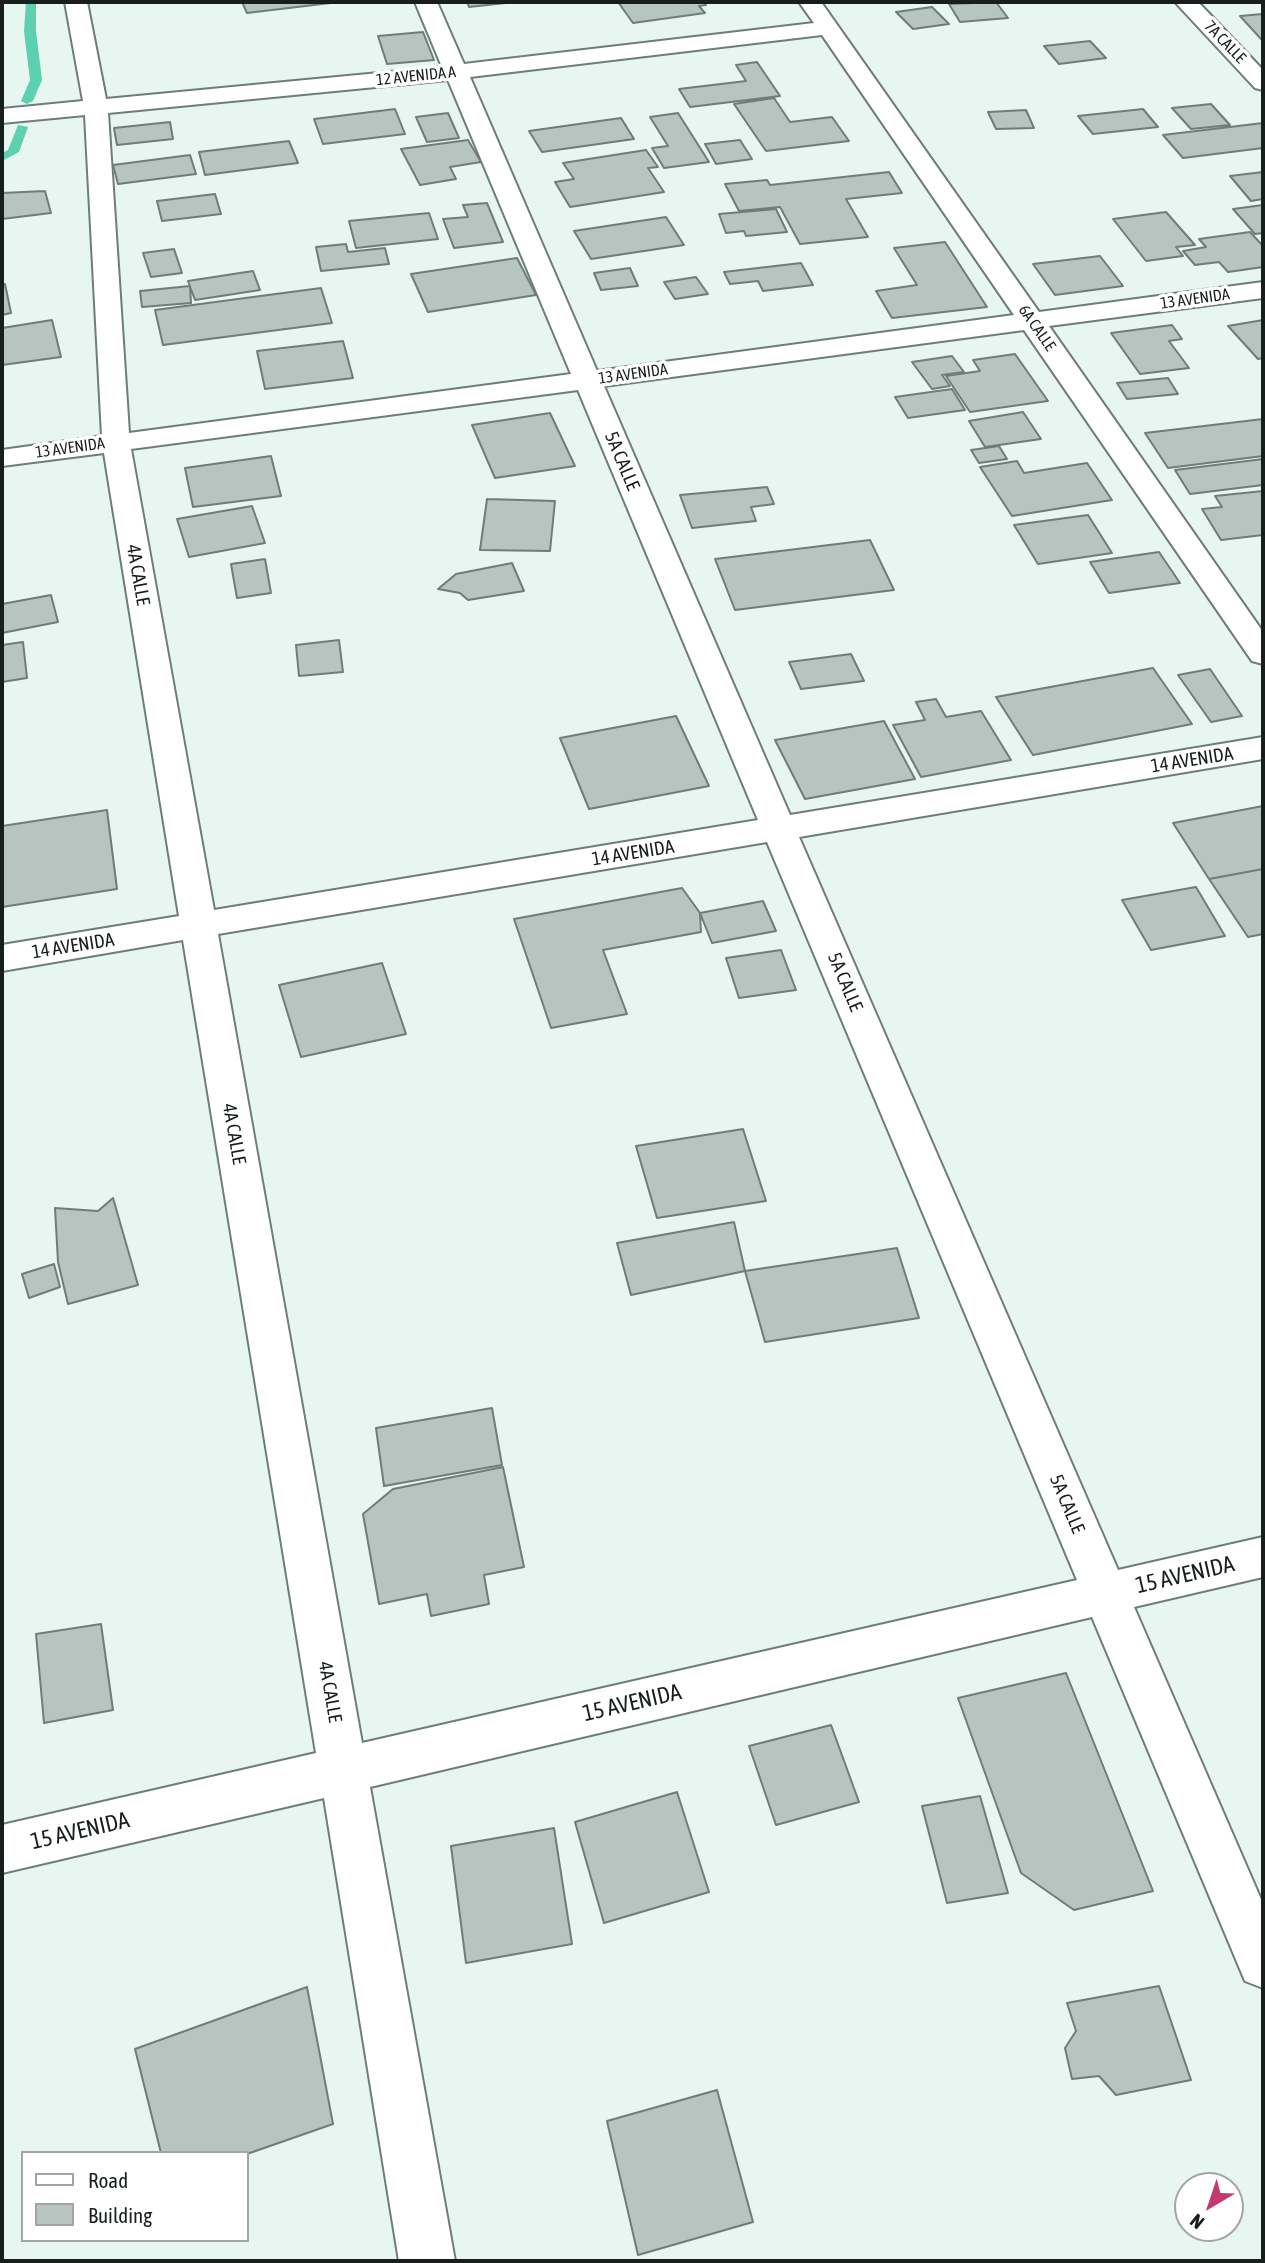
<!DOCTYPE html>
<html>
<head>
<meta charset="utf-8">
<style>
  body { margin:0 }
  #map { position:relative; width:1265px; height:2263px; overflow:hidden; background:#e7f6f1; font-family:"Asap Condensed",sans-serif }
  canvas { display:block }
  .frame { position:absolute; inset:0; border:4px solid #181e1c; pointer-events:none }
  .legend { position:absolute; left:21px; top:2151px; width:228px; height:91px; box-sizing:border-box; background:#fff; border:2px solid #a3a5a4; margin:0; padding:9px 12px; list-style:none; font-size:21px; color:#181e1c }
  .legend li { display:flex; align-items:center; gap:14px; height:35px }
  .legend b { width:35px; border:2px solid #a3a5a4 }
  .north { position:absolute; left:1174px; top:2172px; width:70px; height:70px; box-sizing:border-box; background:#fff; border:2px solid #a3a5a4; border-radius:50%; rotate:219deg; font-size:19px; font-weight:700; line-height:28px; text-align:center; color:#181e1c }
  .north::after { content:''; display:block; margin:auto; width:24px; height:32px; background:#c4396e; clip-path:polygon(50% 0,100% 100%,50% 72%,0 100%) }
</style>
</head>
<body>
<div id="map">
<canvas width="1265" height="2263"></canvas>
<div class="frame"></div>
<ul class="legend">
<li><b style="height:9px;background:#fff"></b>Road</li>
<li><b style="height:19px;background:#b6c5bf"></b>Building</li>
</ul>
<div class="north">N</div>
</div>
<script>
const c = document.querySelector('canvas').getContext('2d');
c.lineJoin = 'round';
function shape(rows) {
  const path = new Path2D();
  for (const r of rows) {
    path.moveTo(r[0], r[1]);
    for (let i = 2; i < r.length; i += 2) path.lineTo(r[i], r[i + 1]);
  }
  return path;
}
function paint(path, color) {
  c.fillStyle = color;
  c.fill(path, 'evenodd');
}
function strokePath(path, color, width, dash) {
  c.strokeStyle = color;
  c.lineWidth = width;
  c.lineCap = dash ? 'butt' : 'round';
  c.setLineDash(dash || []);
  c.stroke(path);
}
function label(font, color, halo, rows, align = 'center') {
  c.font = font + ' "Asap Condensed",sans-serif';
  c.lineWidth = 7;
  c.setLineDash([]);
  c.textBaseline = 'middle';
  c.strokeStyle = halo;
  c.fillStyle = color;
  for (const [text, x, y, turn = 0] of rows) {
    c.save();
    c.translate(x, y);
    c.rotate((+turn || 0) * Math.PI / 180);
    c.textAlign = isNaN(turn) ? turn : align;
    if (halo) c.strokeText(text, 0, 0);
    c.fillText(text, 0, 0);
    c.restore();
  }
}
const stream = shape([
  [26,2,36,2,36,31,42,80,33,101,27,104,21,101,30,80,24,31,26,2],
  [18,125,28,127,19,152,2,161,2,153,8,150,18,125]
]);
const building = shape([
  [242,2,339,2,247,13,242,2],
  [467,2,515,2,469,7,467,2],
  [618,2,703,2,706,5,699,6,705,13,633,23,618,2],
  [996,2,1008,18,960,22,949,4,996,2],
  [932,7,949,24,913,29,896,12,932,7],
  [1263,14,1263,39,1261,39,1240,16,1263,14],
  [423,32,434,60,387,64,378,36,423,32],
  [1090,41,1106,58,1059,64,1044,46,1090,41],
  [757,62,780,96,690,107,679,89,746,81,736,65,757,62],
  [774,98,790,122,832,117,849,141,766,151,734,104,774,98],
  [1211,104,1230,125,1191,129,1172,108,1211,104],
  [395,109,405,134,323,144,314,119,395,109],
  [1143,109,1158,127,1093,134,1078,116,1143,109],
  [1026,110,1034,128,996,129,988,112,1026,110],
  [448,113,459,138,427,142,416,117,448,113],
  [678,113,709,162,664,168,652,148,668,146,650,117,678,113],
  [621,118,634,139,542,152,529,131,621,118],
  [170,122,173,139,117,145,114,128,170,122],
  [1263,123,1263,148,1183,158,1163,135,1263,123],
  [468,140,481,162,450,167,456,179,420,185,401,149,468,140],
  [740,140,752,159,716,164,705,144,740,140],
  [289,141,298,163,205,175,199,152,289,141],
  [646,150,658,167,648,168,664,192,570,207,555,182,574,179,563,163,646,150],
  [190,155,196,174,118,184,113,165,190,155],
  [889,172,902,193,846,199,868,237,800,244,780,207,739,211,725,184,767,180,770,185,889,172],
  [1263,172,1263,199,1251,201,1230,176,1263,172],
  [45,191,51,213,2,219,2,193,45,191],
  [215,194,221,214,162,221,157,201,215,194],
  [487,203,503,242,454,248,443,219,468,217,463,205,487,203],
  [1263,205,1263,233,1255,234,1233,209,1263,205],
  [776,209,787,232,746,236,744,231,726,233,719,214,776,209],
  [1166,212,1195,245,1176,247,1183,256,1146,261,1113,219,1166,212],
  [429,213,438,239,356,248,349,221,429,213],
  [666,217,684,245,591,259,574,231,666,217],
  [1250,232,1263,246,1263,267,1228,272,1219,262,1195,265,1183,251,1206,247,1199,239,1250,232],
  [945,242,987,307,892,318,876,291,917,285,894,248,945,242],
  [346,244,348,252,385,248,389,264,321,271,316,247,346,244],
  [174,249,182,273,151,277,143,253,174,249],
  [1100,256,1123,286,1055,295,1033,264,1100,256],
  [517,258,536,295,428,312,411,274,517,258],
  [801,263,813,285,763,291,758,281,730,284,724,272,801,263],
  [630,268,638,286,601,290,594,273,630,268],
  [253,271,260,290,195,300,188,281,253,271],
  [696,277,708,294,675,299,664,282,696,277],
  [5,284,11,313,2,315,2,285,5,284],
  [190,286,191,303,142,307,140,291,190,286],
  [321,288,332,323,163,345,155,310,321,288],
  [52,320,61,357,2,365,2,328,52,320],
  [1263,320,1263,358,1258,359,1228,326,1263,320],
  [1172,325,1182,339,1169,341,1189,368,1140,374,1111,333,1172,325],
  [343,341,353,378,265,389,257,351,343,341],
  [1015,354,1048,401,970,412,946,376,980,371,973,360,1015,354],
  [952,356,964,372,942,375,950,386,932,389,912,362,952,356],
  [1168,378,1178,394,1127,399,1117,383,1168,378],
  [952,389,965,410,908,418,895,397,952,389],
  [1023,412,1041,439,985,447,969,421,1023,412],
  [550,413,575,466,495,478,472,425,550,413],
  [1263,419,1263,456,1168,468,1145,433,1263,419],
  [999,446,1007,459,979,463,971,450,999,446],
  [271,456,281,496,193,507,185,468,271,456],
  [1263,459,1263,485,1190,494,1175,470,1263,459],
  [1017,461,1024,473,1087,463,1112,500,1012,516,980,467,1017,461],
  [767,487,774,504,751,507,756,521,692,528,680,495,767,487],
  [1263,491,1263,535,1221,540,1202,509,1222,507,1215,496,1263,491],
  [487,499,555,501,550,551,480,550,487,499],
  [252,506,265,543,189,557,177,519,252,506],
  [1088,515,1112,553,1038,564,1014,525,1088,515],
  [870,540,894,590,735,610,715,559,870,540],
  [1159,552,1180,583,1109,593,1090,562,1159,552],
  [265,559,271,593,237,598,231,564,265,559],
  [512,563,524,591,468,600,460,593,438,589,456,574,512,563],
  [51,595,58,622,2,633,2,604,51,595],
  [339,640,343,672,299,676,296,645,339,640],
  [23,642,27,678,2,682,2,645,23,642],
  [851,654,864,681,801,689,789,662,851,654],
  [1153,668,1192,724,1033,755,996,697,1153,668],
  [1210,669,1242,716,1211,722,1178,675,1210,669],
  [936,699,946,717,981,711,1011,760,921,777,893,725,925,720,916,702,936,699],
  [676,716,709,786,589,809,560,738,676,716],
  [884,721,915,779,805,799,775,740,884,721],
  [1263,806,1263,869,1209,879,1173,823,1263,806],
  [107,810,117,889,2,907,2,826,107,810],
  [1263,869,1263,934,1248,937,1209,879,1263,869],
  [1196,887,1225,936,1151,950,1122,900,1196,887],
  [682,888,700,913,701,932,603,950,627,1014,551,1028,514,919,682,888],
  [763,901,776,931,712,943,700,913,763,901],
  [781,950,796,990,739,998,726,958,781,950],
  [382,963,406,1034,301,1057,279,985,382,963],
  [743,1129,766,1201,657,1218,636,1146,743,1129],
  [113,1198,138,1285,68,1304,58,1262,55,1208,98,1211,113,1198],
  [734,1222,745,1271,631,1295,617,1243,734,1222],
  [897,1248,919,1318,765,1342,745,1271,897,1248],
  [54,1264,60,1287,29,1298,22,1274,54,1264],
  [492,1408,502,1465,384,1486,376,1428,492,1408],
  [503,1467,524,1567,484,1575,489,1604,431,1616,427,1594,379,1604,363,1514,393,1489,503,1467],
  [101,1624,113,1710,44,1723,36,1634,101,1624],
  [1066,1673,1153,1891,1074,1910,1021,1873,958,1698,1066,1673],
  [831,1725,859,1802,776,1825,749,1746,831,1725],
  [677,1792,709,1892,604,1923,575,1822,677,1792],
  [980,1796,1008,1893,947,1903,922,1806,980,1796],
  [554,1828,572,1944,466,1963,451,1846,554,1828],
  [1159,1986,1191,2080,1116,2095,1099,2076,1072,2079,1065,2048,1076,2031,1067,2003,1159,1986],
  [307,1987,333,2124,247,2154,161,2153,135,2049,307,1987],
  [717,2090,753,2222,638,2255,607,2121,717,2090]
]);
const minor = shape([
  [65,2,87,2,106,99,442,67,415,2,437,2,464,64,814,23,799,2,821,2,1039,312,1263,282,1263,298,1049,326,1263,632,1263,664,1252,661,1024,330,604,386,790,815,1263,737,1263,759,799,837,1118,1570,1263,1537,1263,1577,1134,1607,1263,1904,1263,1988,1245,1981,1092,1617,370,1787,455,2261,399,2261,324,1798,2,1873,2,1825,316,1753,183,940,2,971,2,945,179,916,104,453,2,466,2,450,102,436,85,115,2,123,2,109,83,101,65,2],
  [822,35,1014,315,597,371,470,77,822,35],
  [448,80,571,374,129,433,108,113,448,80],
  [578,390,758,820,214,910,131,449,578,390],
  [767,842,1077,1580,362,1743,218,934,767,842],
  [1175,2,1198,2,1263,70,1263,90,1255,88,1175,2]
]);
const farStreetnames = [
  ["7A CALLE",1225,42,46],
  ["12 AVENIDA A",416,76,-6],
  ["13 AVENIDA",1195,299,-8],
  ["6A CALLE",1037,328,55],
  ["13 AVENIDA",633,374,-8],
  ["13 AVENIDA",70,448,-8]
];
const streetNames = [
  ["5A CALLE",622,461,67],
  ["4A CALLE",138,575,80],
  ["14 AVENIDA",1192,760,-9],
  ["14 AVENIDA",633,853,-9],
  ["14 AVENIDA",73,946,-9],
  ["5A CALLE",845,982,67],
  ["4A CALLE",234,1134,80],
  ["5A CALLE",1067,1504,67],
  ["4A CALLE",330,1692,80]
];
const nearStreetnames = [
  ["15 AVENIDA",1185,1575,-13],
  ["15 AVENIDA",632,1703,-13],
  ["15 AVENIDA",80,1831,-13]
];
paint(stream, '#5dd0b0');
paint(building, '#b6c5bf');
strokePath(building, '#6f7d78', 2);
strokePath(minor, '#6f7d78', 4);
paint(minor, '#fff');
label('16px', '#181e1c', '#fff', farStreetnames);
label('19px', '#181e1c', '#fff', streetNames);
label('23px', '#181e1c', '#fff', nearStreetnames);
</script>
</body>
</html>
